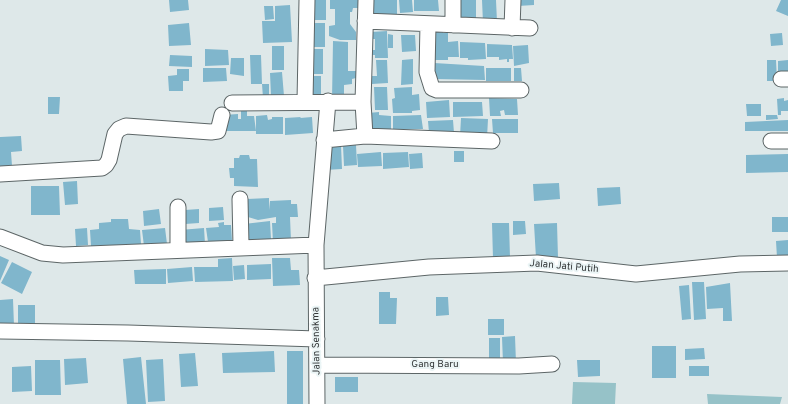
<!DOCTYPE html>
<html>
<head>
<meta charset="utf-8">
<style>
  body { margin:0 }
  canvas { display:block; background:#dee8e9 }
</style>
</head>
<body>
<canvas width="788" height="404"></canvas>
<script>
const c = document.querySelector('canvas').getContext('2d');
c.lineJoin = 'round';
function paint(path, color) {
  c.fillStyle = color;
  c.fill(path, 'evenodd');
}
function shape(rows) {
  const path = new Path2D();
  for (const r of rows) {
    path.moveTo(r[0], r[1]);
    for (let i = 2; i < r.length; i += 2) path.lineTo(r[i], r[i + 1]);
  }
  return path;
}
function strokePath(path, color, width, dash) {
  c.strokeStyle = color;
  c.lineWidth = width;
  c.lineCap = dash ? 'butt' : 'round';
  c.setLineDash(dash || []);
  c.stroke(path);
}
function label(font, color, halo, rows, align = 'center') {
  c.font = font + ' Overpass,sans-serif';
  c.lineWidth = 4;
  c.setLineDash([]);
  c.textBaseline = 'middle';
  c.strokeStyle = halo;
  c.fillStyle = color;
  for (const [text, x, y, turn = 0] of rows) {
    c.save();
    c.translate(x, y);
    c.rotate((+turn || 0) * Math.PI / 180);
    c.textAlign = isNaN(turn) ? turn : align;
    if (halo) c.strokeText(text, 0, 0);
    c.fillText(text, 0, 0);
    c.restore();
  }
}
const green = shape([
  [573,382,616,383,615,404,572,404],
  [707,394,782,397,780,404,708,404]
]);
const building = shape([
  [169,0,188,0,189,10,170,12],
  [312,0,326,0,326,20,312,20],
  [330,0,360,0,360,8,353,8,352,12,350,12,350,24,356,32,356,40,340,40,329,36,329,26,335,25,335,9,330,9],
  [374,0,397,0,397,15,369,16,369,8,374,7],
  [399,0,412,0,413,12,400,13],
  [414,0,438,0,439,11,414,11],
  [459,0,476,0,476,19,459,20],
  [482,0,496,0,497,22,483,23],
  [518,0,534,0,534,5,518,6],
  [781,0,788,0,788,16,776,11],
  [290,5,292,42,263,43,262,21,275,21,275,6],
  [264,6,273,6,274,19,265,20],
  [189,23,191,45,169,46,168,25],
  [311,23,325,23,325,47,311,47],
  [387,31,388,58,375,58,375,55,370,55,370,50,375,50,375,39,371,39,371,32],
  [435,31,443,31,443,33,448,33,448,42,458,41,459,57,448,57,448,60,433,60],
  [782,33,783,45,771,46,770,34],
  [388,34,393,35,393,48,388,48],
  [401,35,415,35,416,51,402,52],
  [333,41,348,42,348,71,356,71,356,78,352,79,352,84,344,85,344,100,332,100],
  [460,42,485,43,486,59,468,60,468,58,460,58],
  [487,44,512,45,513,59,509,59,509,62,507,62,507,59,499,60,499,57,487,57],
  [528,45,529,63,514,66,513,46],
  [272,46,284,46,284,70,272,70],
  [205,49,228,50,229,65,205,66],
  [310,49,323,49,323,74,310,74],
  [170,55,192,56,192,67,169,66],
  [250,55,261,55,262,84,269,84,269,98,263,98,262,84,251,84],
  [231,58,244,58,244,76,230,74],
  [413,59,413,84,401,85,402,60],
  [376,60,387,60,388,83,372,84,372,76,377,76],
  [767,60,776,60,777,81,767,81],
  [788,60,788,75,778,75,778,61],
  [434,63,484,66,485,80,434,79],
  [203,68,226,68,227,81,203,82],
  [486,68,511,68,511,81,486,81],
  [514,68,521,68,522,81,514,81],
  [177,69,189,69,189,81,183,81,183,91,169,91,168,76,177,75],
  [282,72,284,96,271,96,270,73],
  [307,76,321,76,321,101,307,101],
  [374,87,387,87,388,110,375,110],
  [412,87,412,95,419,94,420,110,412,111,412,113,393,113,392,99,395,98,394,88],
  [48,97,60,97,59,114,48,114],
  [489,98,517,99,518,115,505,115,504,110,500,111,501,116,490,116],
  [784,98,784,101,788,100,788,111,781,111,781,115,778,115,777,99],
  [449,100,450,117,427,118,426,102],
  [453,102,482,102,483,116,453,117],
  [746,104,761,104,761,116,747,116],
  [247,108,247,116,254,116,256,131,256,116,267,115,268,120,272,119,272,117,283,117,283,134,256,134,256,131,225,131,224,115,238,114,238,119,241,119,241,109],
  [379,112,379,115,391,116,391,129,368,130,368,113],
  [421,115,423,129,393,129,393,116],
  [766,115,777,115,778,119,766,120],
  [301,117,300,118,312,117,313,133,285,135,285,118],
  [461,118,488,119,487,138,460,136],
  [492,119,518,119,518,133,493,133],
  [453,120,454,133,429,133,428,121],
  [788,120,788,131,745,131,745,122],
  [21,136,22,151,11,152,12,166,0,167,0,137],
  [324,145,341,145,342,169,325,170],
  [356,145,357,165,344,166,343,146],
  [454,151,464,151,464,162,454,162],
  [381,152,382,166,358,167,357,154],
  [408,152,409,167,383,169,383,153],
  [422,153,423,168,410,169,409,154],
  [788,154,788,172,746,173,746,155],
  [240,155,249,155,250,159,257,159,258,187,234,186,234,178,230,178,229,168,234,168,234,158,239,158],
  [77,181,78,204,65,205,63,182],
  [559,183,560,199,534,201,533,184],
  [31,186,59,186,60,215,31,215],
  [620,187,621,204,598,206,597,188],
  [269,198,269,210,270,201,291,200,291,204,297,204,298,217,290,217,291,241,273,243,272,223,276,223,276,217,258,220,248,217,247,199],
  [223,207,224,220,209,221,209,208],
  [159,209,161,224,144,226,143,211],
  [199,209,199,223,185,224,185,210],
  [772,217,788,217,788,232,772,232],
  [111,219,128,219,129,229,140,230,141,244,91,246,90,230,99,229,99,223,111,222],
  [270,221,271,239,245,241,244,224],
  [513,221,525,221,526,234,513,235],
  [224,222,224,225,231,225,232,241,208,242,206,228,219,227,218,223],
  [492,223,509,223,510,258,493,259],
  [557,223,558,258,536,258,534,224],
  [87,228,88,245,76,246,75,229],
  [165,228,167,244,144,246,142,230],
  [204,228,205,244,181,246,180,230],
  [788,240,788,258,777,258,776,241],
  [0,256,9,260,0,281],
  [232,258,233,281,195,282,194,267,218,267,218,259],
  [272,258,290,258,291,270,299,270,300,285,273,286],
  [12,262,32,272,22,294,1,283],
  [271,264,271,279,247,280,247,265],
  [244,265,245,279,234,280,233,266],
  [192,267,193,281,168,283,167,269],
  [166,269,166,284,135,284,134,270],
  [692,282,704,282,706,319,694,320],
  [730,283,732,321,723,321,723,308,707,309,706,287],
  [689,285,691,319,682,320,679,286],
  [379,292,390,292,390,298,397,298,396,324,379,324],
  [436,297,448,297,449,315,436,316],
  [13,299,14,326,0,327,0,300],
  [18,305,35,305,35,326,18,326],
  [488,319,504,319,504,335,488,335],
  [515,336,516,363,503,363,502,337],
  [489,338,500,338,500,358,489,359],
  [652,346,676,346,676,378,652,378],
  [704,348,705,359,685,360,685,349],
  [274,351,275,372,223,373,222,353],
  [287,351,303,351,303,404,287,404],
  [195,353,198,386,181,387,179,354],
  [141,357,146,404,127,404,123,359],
  [86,358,88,383,65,385,64,359],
  [163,359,165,401,148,402,146,360],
  [35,360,60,360,61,395,35,395],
  [577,360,600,360,600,376,578,377],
  [31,366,32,391,12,392,12,367],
  [689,366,709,366,709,376,689,376],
  [335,377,358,377,358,392,335,392]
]);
const minor = shape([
  [365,21,530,28],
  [428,24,427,72,432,88,437,90,521,90],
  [453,25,453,0],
  [512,28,513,0],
  [781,79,788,79],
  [305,101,307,0],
  [232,103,363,102],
  [365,136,363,102,366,0],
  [324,140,365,136,492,141],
  [771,141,788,141],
  [0,174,102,168,106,165,109,160,115,134,119,129,126,126,211,132,218,131,222,115],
  [240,199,241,246],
  [178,207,178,249],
  [0,237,42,253,63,255,316,245],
  [315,278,429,267,537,263,636,274,740,264,788,263],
  [0,331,128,333,317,339],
  [318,365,519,366,552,364],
  [317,404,316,245,328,101]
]);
const streetNames = [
  ["Jalan Jati Putih",564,267,5],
  ["Jalan Senakma",317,341,-91],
  ["Gang Baru",435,365]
];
paint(green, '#96c2c8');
paint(building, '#80b6cc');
strokePath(minor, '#5d6667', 17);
strokePath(minor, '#fff', 15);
label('10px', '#333738', '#ebf5f6', streetNames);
</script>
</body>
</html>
